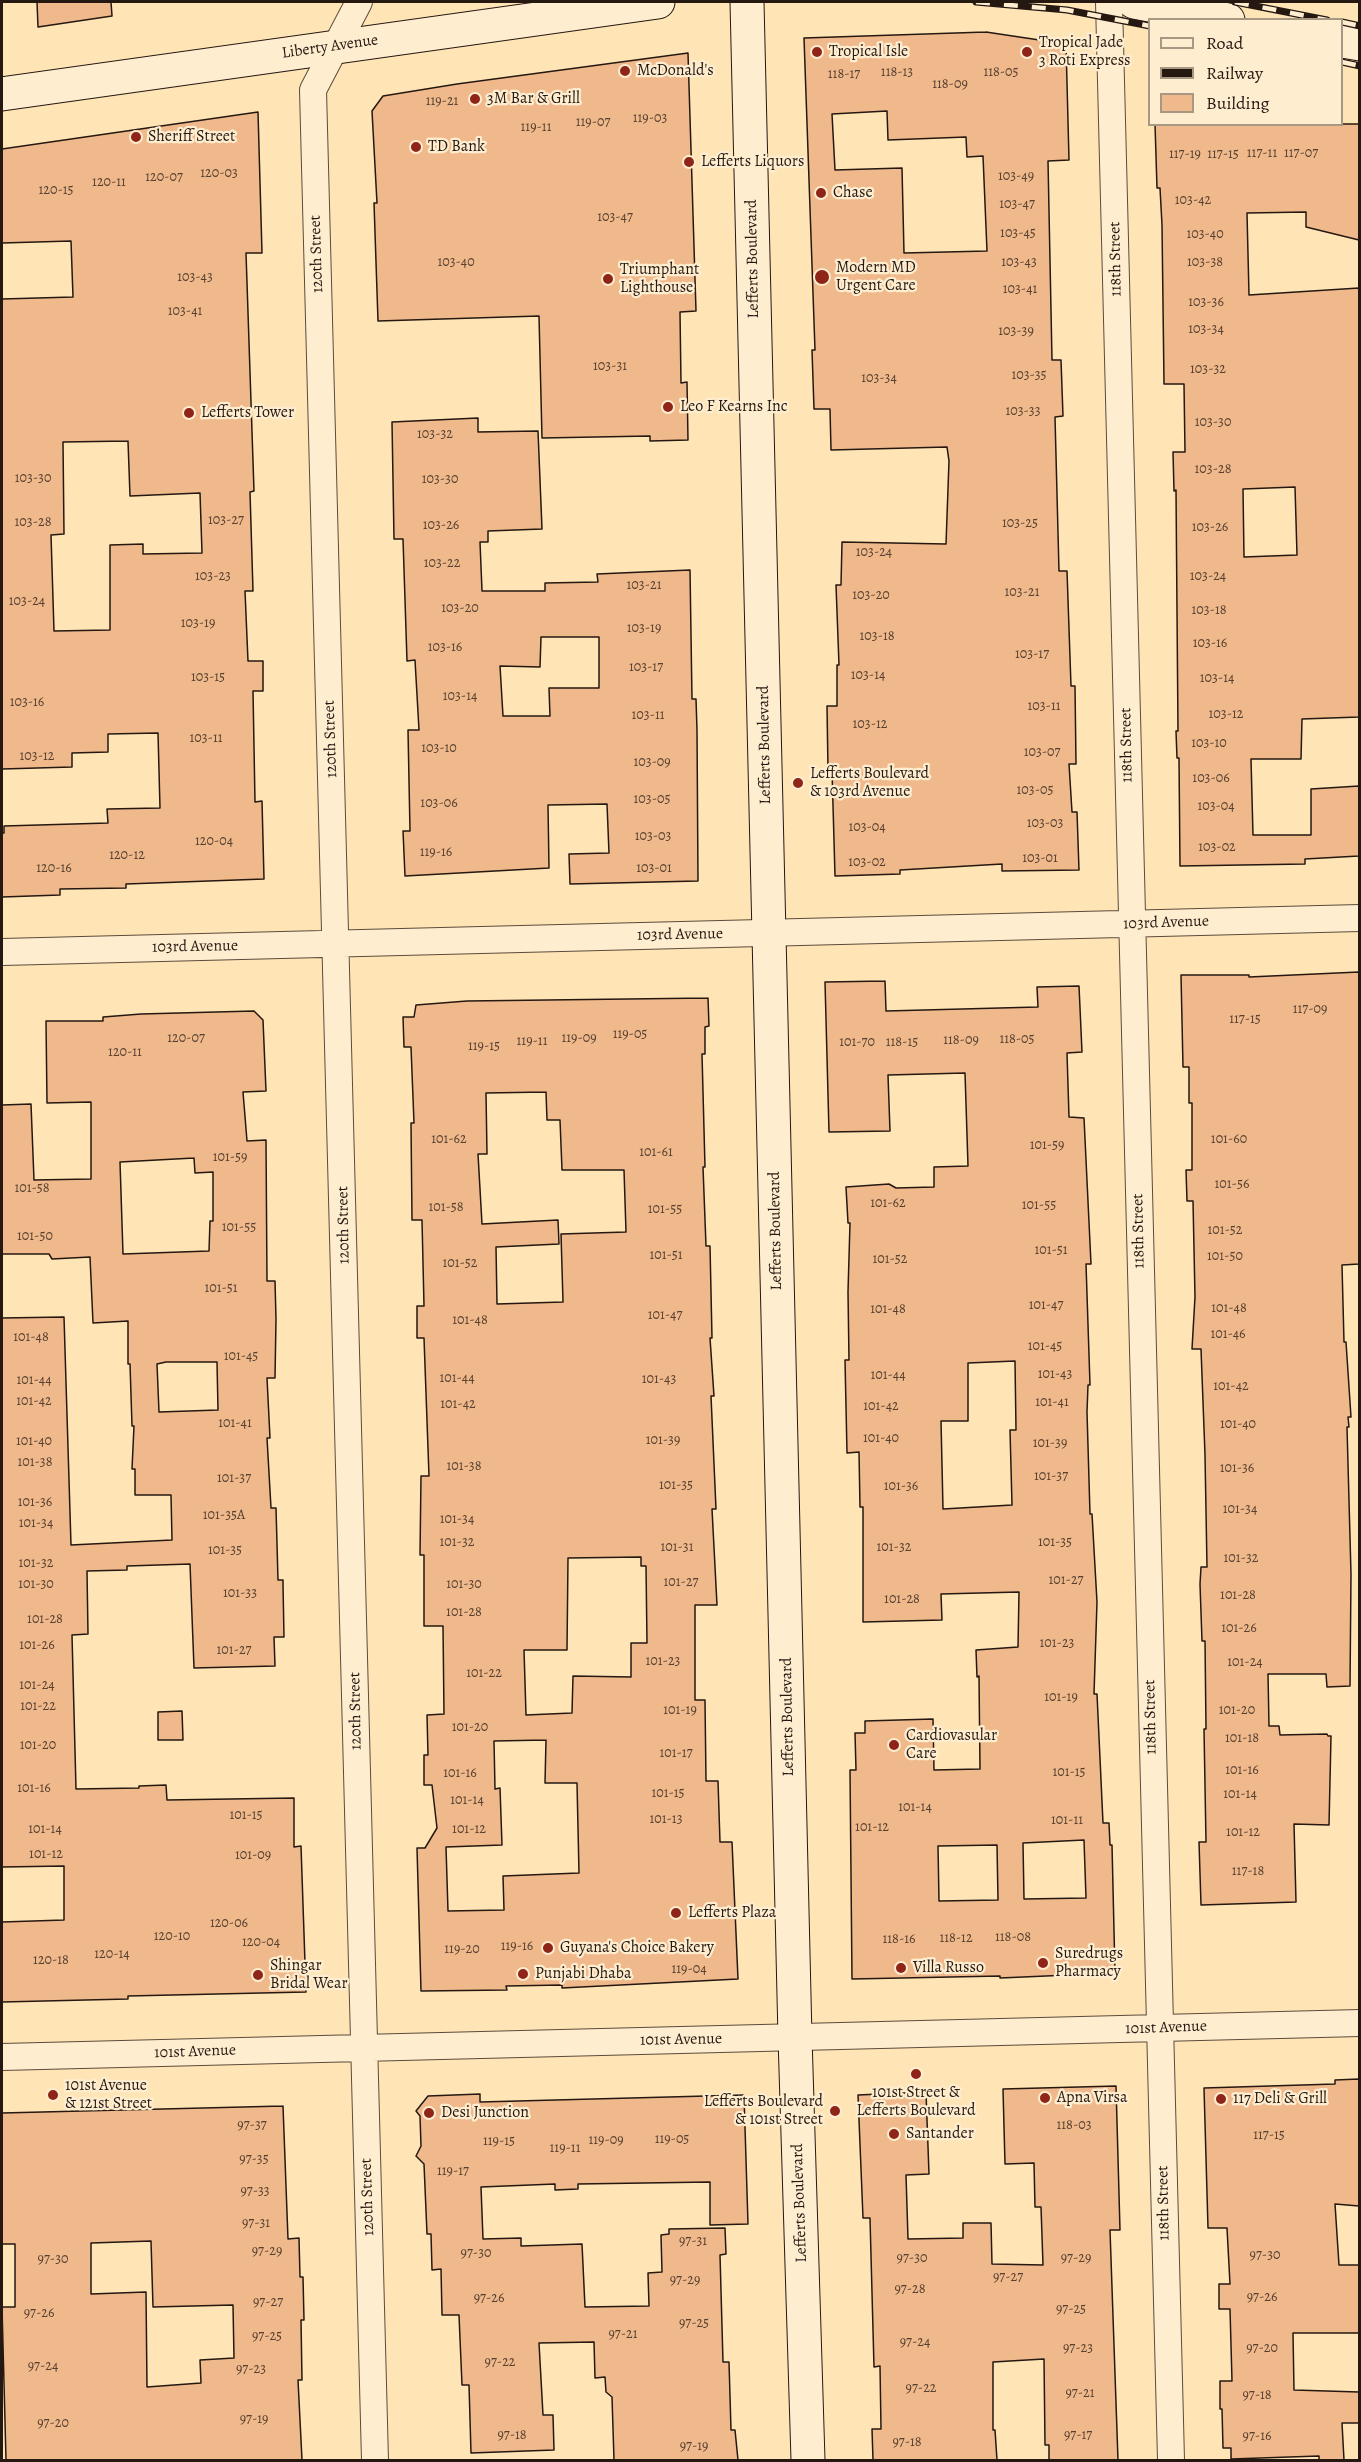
<!DOCTYPE html>
<html>
<head>
<meta charset="utf-8">
<style>
  body { margin:0 }
  #map { position:relative; width:1361px; height:2462px; overflow:hidden; background:#ffe4b6; font-family:Alegreya,serif }
  canvas { display:block }
  .frame { position:absolute; inset:0; border:3px solid #241811; pointer-events:none }
  .legend { position:absolute; left:1148px; top:18px; width:195px; height:108px; box-sizing:border-box; background:#ffedd0; border:2px solid #a79884; margin:0; padding:8px 10px; list-style:none; font-size:18px; color:#241811 }
  .legend li { display:flex; align-items:center; gap:12px; height:30px }
  .legend b { width:30px; border:2px solid #a79884 }
</style>
</head>
<body>
<div id="map">
<canvas width="1361" height="2462"></canvas>
<div class="frame"></div>
<ul class="legend">
<li><b style="height:8px;background:#ffedd0"></b>Road</li>
<li><b style="height:8px;background:#241811"></b>Railway</li>
<li><b style="height:16px;background:#f0b98c"></b>Building</li>
</ul>
</div>
<script>
const c = document.querySelector('canvas').getContext('2d');
c.lineJoin = 'round';
function paint(path, color) {
  c.fillStyle = color;
  c.fill(path, 'evenodd');
}
function shape(rows) {
  const path = new Path2D();
  for (const r of rows) {
    path.moveTo(r[0], r[1]);
    for (let i = 2; i < r.length; i += 2) path.lineTo(r[i], r[i + 1]);
  }
  return path;
}
function strokePath(path, color, width, dash) {
  c.strokeStyle = color;
  c.lineWidth = width;
  c.lineCap = dash ? 'butt' : 'round';
  c.setLineDash(dash || []);
  c.stroke(path);
}
function label(font, color, halo, rows, align = 'center') {
  c.font = font + ' Alegreya,serif';
  c.lineWidth = 4.5;
  c.setLineDash([]);
  c.textBaseline = 'middle';
  c.strokeStyle = halo;
  c.fillStyle = color;
  for (const [text, x, y, turn = 0] of rows) {
    c.save();
    c.translate(x, y);
    c.rotate((+turn || 0) * Math.PI / 180);
    c.textAlign = isNaN(turn) ? turn : align;
    if (halo) c.strokeText(text, 0, 0);
    c.fillText(text, 0, 0);
    c.restore();
  }
}
const building = shape([
  [37,2,111,2,112,16,38,27,37,2],
  [986,32,1066,44,1069,160,1048,161,1052,360,1061,360,1063,416,1055,417,1059,571,1067,571,1071,686,1075,686,1076,764,1069,764,1072,812,1077,812,1079,870,1002,871,1002,864,900,870,900,874,835,876,832,770,828,770,827,706,837,706,837,665,839,665,836,585,841,585,842,542,946,544,949,461,947,447,831,450,830,409,814,409,812,350,815,350,804,38,986,32],
  [887,111,888,140,966,137,967,157,983,156,987,251,904,253,902,168,835,170,832,114,887,111],
  [688,53,696,311,680,312,681,383,687,382,688,440,650,441,650,436,542,438,539,316,378,321,374,203,377,203,372,111,383,96,457,84,688,53],
  [258,112,262,253,246,253,254,491,250,492,253,591,245,591,248,661,263,661,263,691,253,691,255,802,262,801,264,879,126,884,126,888,60,889,60,895,2,897,2,833,4,833,4,826,108,823,107,809,160,808,158,733,108,734,108,752,72,753,72,767,2,769,2,299,73,297,71,241,2,243,2,149,258,112],
  [128,441,130,496,200,493,202,553,143,554,143,544,110,545,110,630,54,631,51,535,64,534,63,442,128,441],
  [1155,124,1359,124,1359,240,1306,227,1306,212,1247,213,1249,295,1359,288,1359,717,1302,719,1301,759,1251,759,1253,835,1311,835,1311,789,1359,786,1359,856,1305,859,1305,864,1180,866,1179,758,1177,758,1176,731,1178,731,1176,490,1174,491,1173,452,1185,452,1184,384,1164,384,1162,225,1160,188,1157,188,1155,124],
  [1295,487,1297,555,1244,557,1243,489,1295,487],
  [478,418,478,432,538,431,542,529,488,531,488,542,480,542,482,591,545,591,545,583,598,582,597,574,690,570,692,699,696,699,697,730,698,881,570,884,569,854,609,853,607,804,548,805,549,868,405,876,403,831,410,831,408,730,419,730,415,660,407,661,403,539,394,539,392,422,478,418],
  [541,637,599,637,599,688,549,688,550,716,503,716,500,666,540,667,541,637],
  [1359,972,1359,1264,1342,1265,1344,1342,1346,1342,1351,1417,1348,1417,1349,1427,1347,1427,1351,1574,1350,1686,1327,1687,1326,1674,1268,1674,1269,1726,1279,1726,1280,1735,1327,1734,1328,1736,1331,1736,1329,1825,1294,1824,1296,1902,1201,1905,1199,1842,1206,1842,1204,1729,1206,1729,1205,1641,1202,1641,1200,1584,1201,1567,1207,1567,1205,1455,1201,1349,1192,1349,1195,1297,1193,1201,1187,1201,1186,1170,1192,1170,1192,1103,1189,1103,1189,1067,1183,1067,1181,975,1249,975,1249,977,1359,972],
  [885,981,886,1011,1038,1007,1037,987,1079,986,1082,1052,1067,1053,1069,1117,1084,1118,1091,1264,1086,1264,1090,1385,1088,1385,1087,1412,1090,1514,1092,1514,1097,1602,1094,1694,1097,1694,1103,1823,1109,1823,1110,1845,1112,1845,1115,1973,1000,1978,1000,1976,852,1979,850,1770,856,1770,855,1733,865,1733,865,1721,933,1719,934,1770,980,1769,979,1676,977,1677,976,1650,1018,1647,1019,1592,941,1594,942,1620,863,1622,863,1507,860,1507,859,1452,847,1453,845,1360,849,1360,848,1292,850,1223,848,1223,846,1187,889,1184,896,1188,934,1187,934,1167,968,1166,965,1073,888,1075,890,1131,829,1132,825,982,885,981],
  [1015,1361,1016,1430,1010,1430,1012,1505,943,1509,941,1421,968,1421,968,1363,1015,1361],
  [1084,1840,1086,1898,1024,1899,1023,1843,1084,1840],
  [997,1845,998,1900,939,1901,938,1846,997,1845],
  [708,998,709,1026,705,1027,705,1054,702,1054,705,1167,703,1167,706,1246,710,1246,712,1338,710,1338,714,1396,711,1396,716,1509,712,1509,717,1605,695,1605,695,1700,705,1700,706,1781,718,1781,720,1842,732,1842,738,1979,562,1988,562,1985,506,1986,507,1990,421,1991,417,1848,425,1848,437,1828,432,1785,424,1785,424,1755,428,1755,427,1715,444,1714,443,1626,424,1626,424,1555,420,1555,421,1476,429,1476,424,1338,417,1338,417,1306,424,1306,422,1220,412,1220,411,1123,414,1123,411,1047,404,1047,403,1017,414,1017,416,1005,467,1001,708,998],
  [546,1092,547,1120,560,1120,562,1170,624,1170,626,1232,561,1234,563,1302,497,1304,496,1247,559,1244,558,1220,482,1224,478,1154,487,1154,486,1093,546,1092],
  [641,1557,641,1566,646,1566,647,1643,631,1643,631,1677,573,1676,572,1713,526,1715,524,1650,567,1650,568,1558,641,1557],
  [546,1740,545,1783,577,1783,579,1873,503,1876,504,1910,448,1911,446,1847,502,1845,500,1788,495,1789,494,1741,546,1740],
  [254,1011,263,1020,266,1091,243,1092,247,1141,266,1140,267,1281,275,1281,276,1319,275,1378,267,1378,270,1438,267,1438,271,1508,276,1508,278,1580,283,1580,283,1584,284,1637,274,1637,275,1666,194,1668,190,1564,127,1566,127,1570,87,1571,88,1634,72,1635,76,1789,139,1788,139,1786,166,1785,167,1800,294,1798,294,1847,301,1846,306,1992,128,1996,128,1999,2,2002,2,1922,64,1920,64,1866,2,1867,2,1318,64,1317,71,1545,172,1540,171,1495,135,1495,135,1469,132,1469,134,1426,132,1426,130,1364,128,1364,128,1321,93,1323,90,1257,52,1259,49,1254,2,1254,2,1105,31,1104,34,1180,91,1179,91,1102,47,1103,46,1021,103,1021,103,1017,141,1014,254,1011],
  [194,1158,195,1173,213,1172,213,1221,210,1221,209,1251,123,1254,120,1162,194,1158],
  [166,1362,217,1362,218,1410,159,1412,157,1364,166,1362],
  [182,1711,183,1740,158,1740,158,1712,182,1711],
  [1359,2079,1359,2206,1335,2204,1339,2265,1359,2265,1359,2333,1293,2333,1294,2390,1359,2392,1359,2423,1342,2423,1344,2460,1319,2460,1319,2456,1231,2459,1231,2448,1223,2448,1222,2409,1220,2409,1220,2381,1232,2381,1230,2309,1219,2309,1219,2284,1230,2284,1227,2228,1208,2228,1204,2088,1335,2084,1335,2080,1359,2079],
  [1116,2086,1120,2230,1110,2230,1118,2460,1049,2460,1049,2445,1045,2445,1044,2359,993,2362,993,2430,995,2430,997,2460,873,2460,872,2429,881,2429,880,2366,874,2367,870,2218,863,2218,858,2095,926,2092,929,2174,906,2175,908,2239,963,2238,963,2223,991,2223,992,2264,1043,2265,1041,2207,1035,2207,1034,2163,1005,2164,1003,2089,1116,2086],
  [480,2094,480,2102,744,2095,748,2224,710,2225,710,2182,578,2184,578,2189,555,2190,555,2184,481,2187,483,2239,521,2238,521,2246,582,2244,585,2307,649,2306,648,2273,662,2272,661,2235,669,2234,669,2229,725,2228,726,2254,720,2255,723,2362,729,2362,731,2430,735,2430,738,2460,614,2460,612,2397,606,2392,605,2377,595,2378,594,2342,539,2343,543,2415,553,2415,554,2450,471,2453,469,2385,462,2385,459,2315,442,2315,441,2269,432,2270,431,2234,427,2234,424,2164,416,2156,421,2146,420,2116,416,2111,428,2096,480,2094],
  [283,2106,288,2239,299,2238,300,2277,303,2277,304,2320,301,2320,302,2380,298,2380,302,2460,6,2460,2,2307,15,2307,15,2244,2,2244,2,2113,283,2106],
  [151,2241,153,2307,233,2305,234,2358,200,2360,201,2383,147,2387,146,2292,91,2294,91,2243,151,2241]
]);
const street = shape([
  [359,2,313,90,375,2460],
  [1109,2,1171,2460],
  [2,952,1360,918],
  [2,2057,1360,2023]
]);
const secondary = shape([
  [747,2,795,2037,808,2460],
  [1134,2,1228,20],
  [1342,41,1360,44],
  [2,94,658,2]
]);
const rail = shape([
  [976,2,1067,10,1150,26],
  [1235,2,1327,20],
  [1342,22,1360,26],
  [1342,62,1360,66]
]);
const markers = [
  [817,52,6,"#8f2418"],
  [1027,52,6,"#8f2418"],
  [625,71,6,"#8f2418"],
  [475,99,6,"#8f2418"],
  [136,137,6,"#8f2418"],
  [416,147,6,"#8f2418"],
  [689,162,6,"#8f2418"],
  [821,193,6,"#8f2418"],
  [822,277,8,"#8f2418"],
  [608,279,6,"#8f2418"],
  [668,407,6,"#8f2418"],
  [189,413,6,"#8f2418"],
  [798,783,6,"#8f2418"],
  [894,1745,6,"#8f2418"],
  [676,1913,6,"#8f2418"],
  [548,1948,6,"#8f2418"],
  [1043,1963,6,"#8f2418"],
  [901,1968,6,"#8f2418"],
  [523,1974,6,"#8f2418"],
  [258,1975,6,"#8f2418"],
  [916,2074,6,"#8f2418"],
  [53,2095,6,"#8f2418"],
  [1045,2098,6,"#8f2418"],
  [1221,2099,6,"#8f2418"],
  [835,2111,6,"#8f2418"],
  [429,2113,6,"#8f2418"],
  [894,2134,6,"#8f2418"]
];
const numberNames = [
  ["118-13",897,73],
  ["118-05",1001,73],
  ["118-17",844,75],
  ["118-09",950,85],
  ["119-21",442,102],
  ["119-03",650,119],
  ["119-07",593,123],
  ["119-11",536,128],
  ["117-11",1262,154],
  ["117-07",1301,154],
  ["117-19",1185,155],
  ["117-15",1223,155],
  ["120-03",219,174],
  ["103-49",1016,177],
  ["120-07",164,178],
  ["120-11",109,183],
  ["120-15",56,191],
  ["103-42",1193,201],
  ["103-47",1017,205],
  ["103-47",615,218],
  ["103-45",1018,234],
  ["103-40",1205,235],
  ["103-40",456,263],
  ["103-43",1019,263],
  ["103-38",1205,263],
  ["103-43",195,278],
  ["103-41",1020,290],
  ["103-36",1206,303],
  ["103-41",185,312],
  ["103-34",1206,330],
  ["103-39",1016,332],
  ["103-31",610,367],
  ["103-32",1208,370],
  ["103-35",1029,376],
  ["103-34",879,379],
  ["103-33",1023,412],
  ["103-30",1213,423],
  ["103-32",435,435],
  ["103-28",1213,470],
  ["103-30",33,479],
  ["103-30",440,480],
  ["103-27",226,521],
  ["103-28",33,523],
  ["103-25",1020,524],
  ["103-26",441,526],
  ["103-26",1210,528],
  ["103-24",874,553],
  ["103-22",442,564],
  ["103-23",213,577],
  ["103-24",1208,577],
  ["103-21",644,586],
  ["103-21",1022,593],
  ["103-20",871,596],
  ["103-24",27,602],
  ["103-20",460,609],
  ["103-18",1209,611],
  ["103-19",198,624],
  ["103-19",644,629],
  ["103-18",877,637],
  ["103-16",1210,644],
  ["103-16",445,648],
  ["103-17",1032,655],
  ["103-17",646,668],
  ["103-14",868,676],
  ["103-15",208,678],
  ["103-14",1217,679],
  ["103-14",460,697],
  ["103-16",27,703],
  ["103-11",1044,707],
  ["103-12",1226,715],
  ["103-11",648,716],
  ["103-12",870,725],
  ["103-11",206,739],
  ["103-10",1209,744],
  ["103-10",439,749],
  ["103-07",1042,753],
  ["103-12",37,757],
  ["103-09",652,763],
  ["103-06",1211,779],
  ["103-05",1035,791],
  ["103-05",652,800],
  ["103-06",439,804],
  ["103-04",1216,807],
  ["103-03",1045,824],
  ["103-04",867,828],
  ["103-03",653,837],
  ["120-04",214,842],
  ["103-02",1217,848],
  ["119-16",436,853],
  ["120-12",127,856],
  ["103-01",1040,859],
  ["103-02",867,863],
  ["120-16",54,869],
  ["103-01",654,869],
  ["117-09",1310,1010],
  ["117-15",1245,1020],
  ["119-05",630,1035],
  ["120-07",186,1039],
  ["119-09",579,1039],
  ["118-05",1017,1040],
  ["118-09",961,1041],
  ["119-11",532,1042],
  ["101-70",857,1043],
  ["118-15",902,1043],
  ["119-15",484,1047],
  ["120-11",125,1053],
  ["101-62",449,1140],
  ["101-60",1229,1140],
  ["101-59",1047,1146],
  ["101-61",656,1153],
  ["101-59",230,1158],
  ["101-56",1232,1185],
  ["101-58",32,1189],
  ["101-62",888,1204],
  ["101-55",1039,1206],
  ["101-58",446,1208],
  ["101-55",665,1210],
  ["101-55",239,1228],
  ["101-52",1225,1231],
  ["101-50",35,1237],
  ["101-51",1051,1251],
  ["101-51",666,1256],
  ["101-50",1225,1257],
  ["101-52",890,1260],
  ["101-52",460,1264],
  ["101-51",221,1289],
  ["101-47",1046,1306],
  ["101-48",1229,1309],
  ["101-48",888,1310],
  ["101-47",665,1316],
  ["101-48",470,1321],
  ["101-46",1228,1335],
  ["101-48",31,1338],
  ["101-45",1045,1347],
  ["101-45",241,1357],
  ["101-43",1055,1375],
  ["101-44",888,1376],
  ["101-44",457,1379],
  ["101-43",659,1380],
  ["101-44",34,1381],
  ["101-42",1231,1387],
  ["101-42",34,1402],
  ["101-41",1052,1403],
  ["101-42",458,1405],
  ["101-42",881,1407],
  ["101-41",235,1424],
  ["101-40",1238,1425],
  ["101-40",881,1439],
  ["101-39",663,1441],
  ["101-40",34,1442],
  ["101-39",1050,1444],
  ["101-38",35,1463],
  ["101-38",464,1467],
  ["101-36",1237,1469],
  ["101-37",1051,1477],
  ["101-37",234,1479],
  ["101-35",676,1486],
  ["101-36",901,1487],
  ["101-36",35,1503],
  ["101-34",1240,1510],
  ["101-35A",224,1516],
  ["101-34",457,1520],
  ["101-34",36,1524],
  ["101-32",457,1543],
  ["101-35",1055,1543],
  ["101-31",677,1548],
  ["101-32",894,1548],
  ["101-35",225,1551],
  ["101-32",1241,1559],
  ["101-32",36,1564],
  ["101-27",1066,1581],
  ["101-27",681,1583],
  ["101-30",36,1585],
  ["101-30",464,1585],
  ["101-33",240,1594],
  ["101-28",1238,1596],
  ["101-28",902,1600],
  ["101-28",464,1613],
  ["101-28",45,1620],
  ["101-26",1239,1629],
  ["101-23",1057,1644],
  ["101-26",37,1646],
  ["101-27",234,1651],
  ["101-23",663,1662],
  ["101-24",1245,1663],
  ["101-22",484,1674],
  ["101-24",37,1686],
  ["101-19",1061,1698],
  ["101-22",38,1707],
  ["101-19",680,1711],
  ["101-20",1237,1711],
  ["101-20",470,1728],
  ["101-18",1242,1739],
  ["101-20",38,1746],
  ["101-17",676,1754],
  ["101-16",1242,1771],
  ["101-15",1069,1773],
  ["101-16",460,1774],
  ["101-16",34,1789],
  ["101-15",668,1794],
  ["101-14",1240,1795],
  ["101-14",467,1801],
  ["101-14",915,1808],
  ["101-15",246,1816],
  ["101-13",666,1820],
  ["101-11",1067,1821],
  ["101-12",872,1828],
  ["101-14",45,1830],
  ["101-12",469,1830],
  ["101-12",1243,1833],
  ["101-12",46,1855],
  ["101-09",253,1856],
  ["117-18",1248,1872],
  ["120-06",229,1924],
  ["120-10",172,1937],
  ["118-08",1013,1938],
  ["118-12",956,1939],
  ["118-16",899,1940],
  ["120-04",261,1943],
  ["119-16",517,1947],
  ["119-20",462,1950],
  ["120-14",112,1955],
  ["120-18",51,1961],
  ["119-04",689,1970],
  ["97-37",252,2126],
  ["118-03",1074,2126],
  ["117-15",1269,2136],
  ["119-05",672,2140],
  ["119-09",606,2141],
  ["119-15",499,2142],
  ["119-11",565,2149],
  ["97-35",254,2160],
  ["119-17",453,2172],
  ["97-33",255,2192],
  ["97-31",256,2224],
  ["97-31",693,2242],
  ["97-29",267,2252],
  ["97-30",476,2254],
  ["97-30",1265,2256],
  ["97-30",912,2259],
  ["97-29",1076,2259],
  ["97-30",53,2260],
  ["97-27",1008,2278],
  ["97-29",685,2281],
  ["97-28",910,2290],
  ["97-26",1262,2298],
  ["97-26",489,2299],
  ["97-27",268,2303],
  ["97-25",1071,2310],
  ["97-26",39,2314],
  ["97-25",694,2324],
  ["97-21",623,2335],
  ["97-25",267,2337],
  ["97-24",915,2343],
  ["97-23",1078,2349],
  ["97-20",1262,2349],
  ["97-22",500,2363],
  ["97-24",43,2367],
  ["97-23",251,2370],
  ["97-22",921,2389],
  ["97-21",1080,2394],
  ["97-18",1257,2396],
  ["97-19",254,2420],
  ["97-20",53,2424],
  ["97-18",512,2436],
  ["97-17",1078,2436],
  ["97-16",1257,2437],
  ["97-18",907,2443],
  ["97-19",694,2447]
];
const poiNames = [
  ["Tropical Jade",1039,43],
  ["3 Roti Express",1039,61],
  ["Tropical Isle",829,52],
  ["McDonald's",637,71],
  ["3M Bar & Grill",487,99],
  ["Sheriff Street",148,137],
  ["TD Bank",428,147],
  ["Lefferts Liquors",701,162],
  ["Chase",833,193],
  ["Modern MD",836,268],
  ["Urgent Care",836,286],
  ["Triumphant",620,270],
  ["Lighthouse",620,288],
  ["Leo F Kearns Inc",680,407],
  ["Lefferts Tower",201,413],
  ["Lefferts Boulevard",810,774],
  ["& 103rd Avenue",810,792],
  ["Cardiovasular",906,1736],
  ["Care",906,1754],
  ["Lefferts Plaza",688,1913],
  ["Guyana's Choice Bakery",560,1948],
  ["Suredrugs",1055,1954],
  ["Pharmacy",1055,1972],
  ["Shingar",270,1966],
  ["Bridal Wear",270,1984],
  ["Villa Russo",913,1968],
  ["Punjabi Dhaba",535,1974],
  ["101st Avenue",65,2086],
  ["& 121st Street",65,2104],
  ["101st Street &",916,2093,"center"],
  ["Lefferts Boulevard",916,2111,"center"],
  ["Apna Virsa",1057,2098],
  ["117 Deli & Grill",1233,2099],
  ["Lefferts Boulevard",823,2102,"right"],
  ["& 101st Street",823,2120,"right"],
  ["Desi Junction",441,2113],
  ["Santander",906,2134]
];
const streetNames = [
  ["Liberty Avenue",330,47,-8],
  ["120th Street",317,254,-92],
  ["Lefferts Boulevard",753,259,-91],
  ["118th Street",1116,259,-91],
  ["120th Street",331,739,-92],
  ["Lefferts Boulevard",765,745,-91],
  ["118th Street",1127,745,-91],
  ["103rd Avenue",1166,923,-2],
  ["103rd Avenue",680,935,-1],
  ["103rd Avenue",195,947,-1],
  ["120th Street",344,1225,-91],
  ["Lefferts Boulevard",776,1231,-91],
  ["118th Street",1139,1231,-91],
  ["120th Street",356,1711,-91],
  ["Lefferts Boulevard",788,1717,-91],
  ["118th Street",1151,1717,-91],
  ["101st Avenue",1166,2028,-2],
  ["101st Avenue",681,2040,-1],
  ["101st Avenue",195,2052,-2],
  ["120th Street",368,2197,-92],
  ["Lefferts Boulevard",800,2203,-92],
  ["118th Street",1164,2203,-91]
];
paint(building, '#f0b98c');
strokePath(building, '#241811', 1.5);
strokePath(street, '#5b4b3a', 28);
strokePath(secondary, '#241811', 35);
strokePath(street, '#ffedd0', 26);
strokePath(secondary, '#ffedd0', 33);
strokePath(rail, '#241811', 7);
strokePath(rail, '#ffedd0', 4.5, [14]);
for (const [x, y, r, color] of markers) {
  const dot = new Path2D();
  dot.arc(x, y, r, 0, 2 * Math.PI);
  c.fillStyle = color;
  c.fill(dot);
  strokePath(dot, '#ffedd0', 2);
}
label('14px', '#574030', null, numberNames);
label('16px', '#241811', '#ffedd0', poiNames, 'left');
label('16px', '#241811', '#ffedd0', streetNames);
</script>
</body>
</html>
